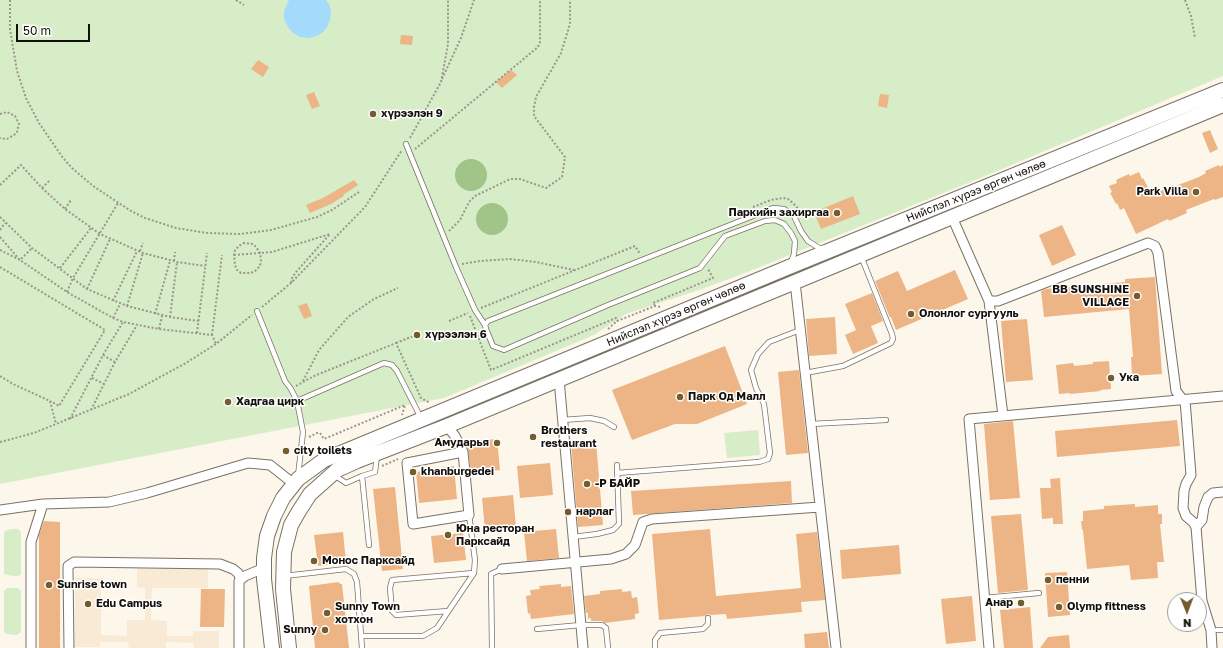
<!DOCTYPE html>
<html>
<head>
<meta charset="utf-8">
<style>
  body { margin:0 }
  #map { position:relative; width:1223px; height:648px; overflow:hidden; background:#fdf6ea; font-family:"Golos Text",sans-serif }
  canvas { display:block }
  .north { position:absolute; left:1167px; top:592px; width:40px; height:40px; box-sizing:border-box; background:#fff; border:1px solid #a19f9e; border-radius:50%; rotate:179deg; font-size:11px; font-weight:700; line-height:16px; text-align:center; color:#14100c }
  .north::after { content:''; display:block; margin:auto; width:14px; height:18px; background:#745c2d; clip-path:polygon(50% 0,100% 100%,50% 72%,0 100%) }
  .scale { position:absolute; left:16px; top:24px; width:74px; height:18px; box-sizing:border-box; border:2px solid #14100c; border-top:0; padding-left:5px; font-size:12px; line-height:14px; white-space:nowrap; color:#14100c; -webkit-text-stroke:3px #fff; paint-order:stroke }
</style>
</head>
<body>
<div id="map">
<canvas width="1223" height="648"></canvas>
<div class="north">N</div>
<div class="scale">50 m</div>
</div>
<script>
const c = document.querySelector('canvas').getContext('2d');
c.lineJoin = 'round';
function paint(path, color) {
  c.fillStyle = color;
  c.fill(path, 'evenodd');
}
function shape(rows) {
  const path = new Path2D();
  for (const r of rows) {
    if (r.length === 3) {
      path.moveTo(r[0] + r[2], r[1]);
      path.arc(r[0], r[1], r[2], 0, 2 * Math.PI);
      continue;
    }
    path.moveTo(r[0], r[1]);
    for (let i = 2; i < r.length; i += 2) path.lineTo(r[i], r[i + 1]);
  }
  return path;
}
function strokePath(path, color, width, dash) {
  c.strokeStyle = color;
  c.lineWidth = width;
  c.lineCap = dash ? 'butt' : 'round';
  c.setLineDash(dash || []);
  c.stroke(path);
}
function label(font, color, halo, rows, align = 'center') {
  c.font = font + ' "Golos Text",sans-serif';
  c.lineWidth = 3;
  c.setLineDash([]);
  c.textBaseline = 'middle';
  c.strokeStyle = halo;
  c.fillStyle = color;
  for (const [text, x, y, turn = 0] of rows) {
    c.save();
    c.translate(x, y);
    c.rotate((+turn || 0) * Math.PI / 180);
    c.textAlign = isNaN(turn) ? turn : align;
    if (halo) c.strokeText(text, 0, 0);
    c.fillText(text, 0, 0);
    c.restore();
  }
}
const built = shape([
  [137,565,208,566,208,588,152,588,151,620,167,621,167,636,193,636,193,631,219,631,219,648,194,648,193,643,166,642,166,648,129,648,128,642,100,642,100,647,75,647,75,578,101,578,101,635,127,636,127,620,145,620,145,588,137,587]
]);
const green = shape([
  [0,0,1223,0,1223,76,978,179,750,271,702,289,626,314,594,335,444,398,0,484],
  [758,430,760,455,727,458,724,433],
  [13,529,18,529,21,532,21,574,18,576,13,576,4,574,4,532,7,530],
  [7,588,18,588,21,591,21,632,17,635,7,634,4,632,4,591]
]);
const forest = shape([
  [471,175,16],
  [492,219,16]
]);
const water = shape([
  [289,0,326,0,330,6,331,13,330,20,327,27,322,33,316,36,309,38,300,37,293,33,288,27,284,19,284,11]
]);
const building = shape([
  [401,35,413,36,412,45,400,44],
  [258,60,269,67,263,77,251,69],
  [511,70,517,75,502,88,496,82],
  [314,92,320,106,312,109,306,95],
  [880,94,889,95,887,108,878,106],
  [1210,130,1218,149,1210,153,1202,133],
  [1219,165,1220,167,1223,165,1223,197,1215,200,1214,199,1186,210,1187,213,1169,221,1168,219,1136,234,1124,208,1120,210,1117,203,1116,204,1110,193,1112,192,1109,186,1117,183,1116,180,1129,174,1130,176,1139,172,1142,179,1143,178,1152,195,1173,185,1173,187,1199,177,1206,173,1205,171],
  [354,180,358,185,343,195,344,196,331,204,310,213,306,205,323,198],
  [853,196,860,214,821,229,814,212],
  [1062,225,1076,255,1052,266,1039,235],
  [955,270,968,299,896,330,891,317,890,318,875,281,898,271,907,291],
  [1155,277,1162,374,1132,376,1131,357,1133,357,1129,309,1044,317,1041,291,1046,289,1125,282,1125,279],
  [872,293,883,321,871,326,878,343,853,354,845,335,856,330,845,304],
  [307,303,312,316,304,319,298,306],
  [835,317,837,354,809,356,806,319],
  [1027,319,1033,380,1006,382,1001,321],
  [725,346,747,404,697,424,675,424,632,440,612,390],
  [1109,361,1111,389,1100,390,1101,391,1070,394,1070,393,1059,394,1056,365,1073,363,1074,366,1093,364,1093,362],
  [799,370,808,453,786,455,778,372],
  [1177,420,1180,446,1057,457,1055,431],
  [1013,421,1020,498,990,500,984,424],
  [497,439,500,470,471,473,467,442],
  [596,441,603,525,578,527,571,443],
  [550,463,553,495,520,498,517,466],
  [454,466,457,499,419,503,416,472],
  [1060,478,1063,524,1053,524,1053,518,1042,519,1040,488,1051,488,1050,479],
  [791,481,792,503,633,515,631,491],
  [395,487,403,569,382,571,373,489],
  [513,495,516,527,485,530,482,498],
  [1135,504,1135,507,1158,505,1158,514,1162,514,1162,524,1160,524,1164,562,1157,562,1158,578,1131,580,1129,565,1087,569,1083,530,1082,530,1081,521,1083,521,1083,511,1104,509,1104,506],
  [1021,514,1028,590,998,593,991,516],
  [44,521,60,522,60,648,39,648,39,535],
  [556,529,559,558,527,561,524,532],
  [710,529,716,596,801,588,796,534,817,532,825,600,801,602,802,612,727,619,726,614,711,615,708,614,705,616,659,620,652,534],
  [343,532,346,563,318,566,314,535],
  [463,533,466,560,434,563,431,536],
  [899,545,901,574,842,579,840,550],
  [1067,572,1070,615,1048,617,1045,573],
  [339,582,340,584,342,584,349,648,315,648,309,586],
  [561,584,561,587,571,586,574,614,531,619,530,613,528,614,526,596,531,595,530,590,540,589,539,586],
  [201,589,225,589,224,627,200,627],
  [622,589,622,592,631,591,632,598,637,597,639,613,635,614,635,619,605,623,602,621,591,621,591,618,588,619,588,613,586,613,584,596,600,594,600,591],
  [972,596,976,641,946,644,941,599],
  [1030,607,1033,648,1004,648,1000,610],
  [827,632,829,648,805,648,804,634],
  [1069,635,1070,648,1040,648,1048,637]
]);
const path = shape([
  [10,0,10,29,17,71,26,98,39,123,63,158,72,168,93,186,131,211,145,218,176,228,207,233,240,234,271,230,317,217,332,210,359,192],
  [236,0,244,5],
  [1185,0,1191,16,1195,38],
  [442,79,461,38,474,0],
  [0,114,7,112,15,116,19,124,17,132,14,135,7,139,0,138],
  [410,138,441,82,448,44,448,0],
  [415,149,538,47,540,42,540,0],
  [0,185,21,165,42,188,65,209,100,234,143,253,177,262,205,266],
  [42,188,50,180],
  [753,207,771,200,783,198,788,199,793,203,801,212],
  [65,209,71,200],
  [0,217,32,248,87,289,127,306,170,317,198,321],
  [0,230,5,223],
  [449,231,460,220,469,202,475,196,502,183,510,179,520,179,546,188,562,177,565,157,534,116,534,107,536,97,561,53,570,24,570,0],
  [0,237,20,260,67,292,113,318,123,322,159,329,212,335,216,344],
  [243,243,253,244,256,247,260,253,261,261,260,266,255,271,251,273,241,273,237,270,235,265,234,255,235,250,239,246,243,243],
  [0,250,20,260,32,248],
  [140,251,143,243],
  [234,255,272,252,330,234,296,272,292,278,291,283],
  [174,261,175,252],
  [462,264,480,261,510,259,536,262,574,270],
  [0,267,105,330,59,406,50,401],
  [60,268,91,228],
  [87,289,110,239],
  [67,292,73,278,118,203],
  [113,301,137,251],
  [127,306,143,253],
  [655,306,653,303,713,278,708,269,709,268],
  [262,307,291,283,365,207,402,150],
  [481,308,635,246,640,254],
  [155,314,170,261],
  [470,316,491,370,616,318,617,321],
  [170,317,177,262],
  [113,318,120,304],
  [449,321,468,313],
  [159,329,162,316],
  [608,329,617,321,655,306,662,307],
  [197,333,207,253],
  [212,335,222,255],
  [396,343,416,335],
  [103,355,115,362],
  [0,376,13,384,50,401,56,424],
  [92,378,104,384],
  [303,381,319,350,348,317,374,299,398,288],
  [296,386,314,376,396,343,421,398,430,403],
  [91,410,115,362,137,325],
  [70,419,103,355,123,322],
  [309,437,317,433,320,433,324,439,405,405,402,415],
  [0,442,34,433,129,394,186,363,216,344,252,315],
  [382,466,398,459]
]);
const lane = shape([
  [406,144,456,267,475,310,485,325],
  [791,262,794,254,795,241,791,233,784,224,775,220,765,221,725,236,700,268,608,305,504,350,493,346,486,329,485,325,488,321,773,208,784,209,794,216,801,231,808,241,819,248,824,248],
  [257,311,285,381,291,389,297,401,303,432,298,476],
  [805,373,843,366,891,343,893,339,892,334,861,256],
  [297,401,384,363,392,365,397,371,421,418],
  [562,420,590,418,604,421,614,427],
  [811,424,886,420],
  [617,473,759,462,768,459,770,453,764,404,756,388,751,370,758,354,769,342,800,330],
  [334,475,346,483,362,476,375,472,377,456],
  [362,476,369,545],
  [573,537,597,534,613,530,619,524,617,465],
  [284,576,346,569,354,574,357,582,362,648],
  [984,598,1039,593],
  [448,611,396,615,392,611,390,588,392,580,474,573],
  [537,629,581,625,602,625,606,628,608,648],
  [1217,630,1223,630],
  [361,636,423,636,437,628,474,573,475,560,469,515],
  [492,648,491,574,502,569],
  [655,648,655,640,660,633,703,629,708,624,708,618]
]);
const street = shape([
  [952,217,989,301,998,301,1148,243,1155,246,1158,253,1176,391,1183,400],
  [795,282,836,648],
  [989,301,1003,416],
  [559,379,583,648],
  [1185,400,1191,475,1186,484,1184,491,1183,508,1186,516,1193,522,1196,527,1202,601,1211,630,1212,648],
  [447,426,455,436,463,452,469,515,413,524,407,463,463,452],
  [0,510,43,504,109,502,147,493,248,463,270,465,294,484],
  [1196,527,1202,520,1204,507,1208,497,1213,493,1223,492],
  [502,569,611,559,626,554,635,545,643,522,652,519,820,507],
  [31,648,31,542,43,504],
  [69,648,68,570,68,566,74,562,220,564,233,569,238,573,241,579],
  [239,648,239,581,245,576,264,568],
  [989,648,969,419,1223,396]
]);
const primary = shape([
  [272,648,264,579,264,558,267,536,274,516,283,498,298,479,324,460,789,267,1223,90],
  [289,648,283,589,284,552,291,525,299,511,310,494,337,470,357,461,447,426,1223,105]
]);
const markers = [
  [373,114,4,"#745c2d"],
  [1196,192,4,"#745c2d"],
  [837,213,4,"#745c2d"],
  [1137,296,4,"#745c2d"],
  [911,314,4,"#745c2d"],
  [417,335,4,"#745c2d"],
  [1111,378,4,"#745c2d"],
  [680,397,4,"#745c2d"],
  [228,402,4,"#745c2d"],
  [533,437,4,"#745c2d"],
  [497,443,4,"#745c2d"],
  [286,451,4,"#745c2d"],
  [413,472,4,"#745c2d"],
  [587,484,4,"#745c2d"],
  [568,512,4,"#745c2d"],
  [448,535,4,"#745c2d"],
  [314,561,4,"#745c2d"],
  [1048,580,4,"#745c2d"],
  [49,585,4,"#745c2d"],
  [1021,603,4,"#745c2d"],
  [88,604,4,"#745c2d"],
  [1059,607,4,"#745c2d"],
  [327,613,4,"#745c2d"],
  [325,630,4,"#745c2d"]
];
const poiNames = [
  ["хүрээлэн 9",381,114],
  ["Park Villa",1188,192,"right"],
  ["Паркийн захиргаа",829,213,"right"],
  ["BB SUNSHINE",1129,290,"right"],
  ["VILLAGE",1129,303,"right"],
  ["Олонлог сургууль",919,314],
  ["хүрээлэн 6",425,335],
  ["Ука",1119,378],
  ["Парк Од Малл",688,397],
  ["Хадгаа цирк",236,402],
  ["Brothers",541,431],
  ["restaurant",541,444],
  ["Амударья",489,443,"right"],
  ["city toilets",294,451],
  ["khanburgedei",421,472],
  ["-Р БАЙР",595,484],
  ["нарлаг",576,512],
  ["Юна ресторан",456,529],
  ["Парксайд",456,542],
  ["Монос Парксайд",322,561],
  ["пенни",1056,580],
  ["Sunrise town",57,585],
  ["Анар",1013,603,"right"],
  ["Edu Campus",96,604],
  ["Sunny Town",335,607],
  ["хотхон",335,620],
  ["Olymp fittness",1067,607],
  ["Sunny",317,630,"right"]
];
const streetNames = [
  ["Нийслэл хүрээ өргөн чөлөө",976,191,-22],
  ["Нийслэл хүрээ өргөн чөлөө",676,314,-23]
];
paint(built, '#f8ead5');
paint(green, '#d7edc8');
paint(forest, '#a1c488');
paint(water, '#a4dafc');
paint(building, '#edb585');
strokePath(lane, '#7a7265', 6);
strokePath(street, '#7a7265', 11);
strokePath(primary, '#7a7265', 16);
strokePath(path, '#9b958d', 2, [2, 2]);
strokePath(lane, '#fff', 4.5);
strokePath(street, '#fff', 9);
strokePath(primary, '#fff', 14);
for (const [x, y, r, color] of markers) {
  const dot = new Path2D();
  dot.arc(x, y, r, 0, 2 * Math.PI);
  c.fillStyle = color;
  c.fill(dot);
  strokePath(dot, '#fff', 1.5);
}
label('bold 11px', '#14100c', '#fff', poiNames, 'left');
label('11px', '#14100c', '#fff', streetNames);
</script>
</body>
</html>
